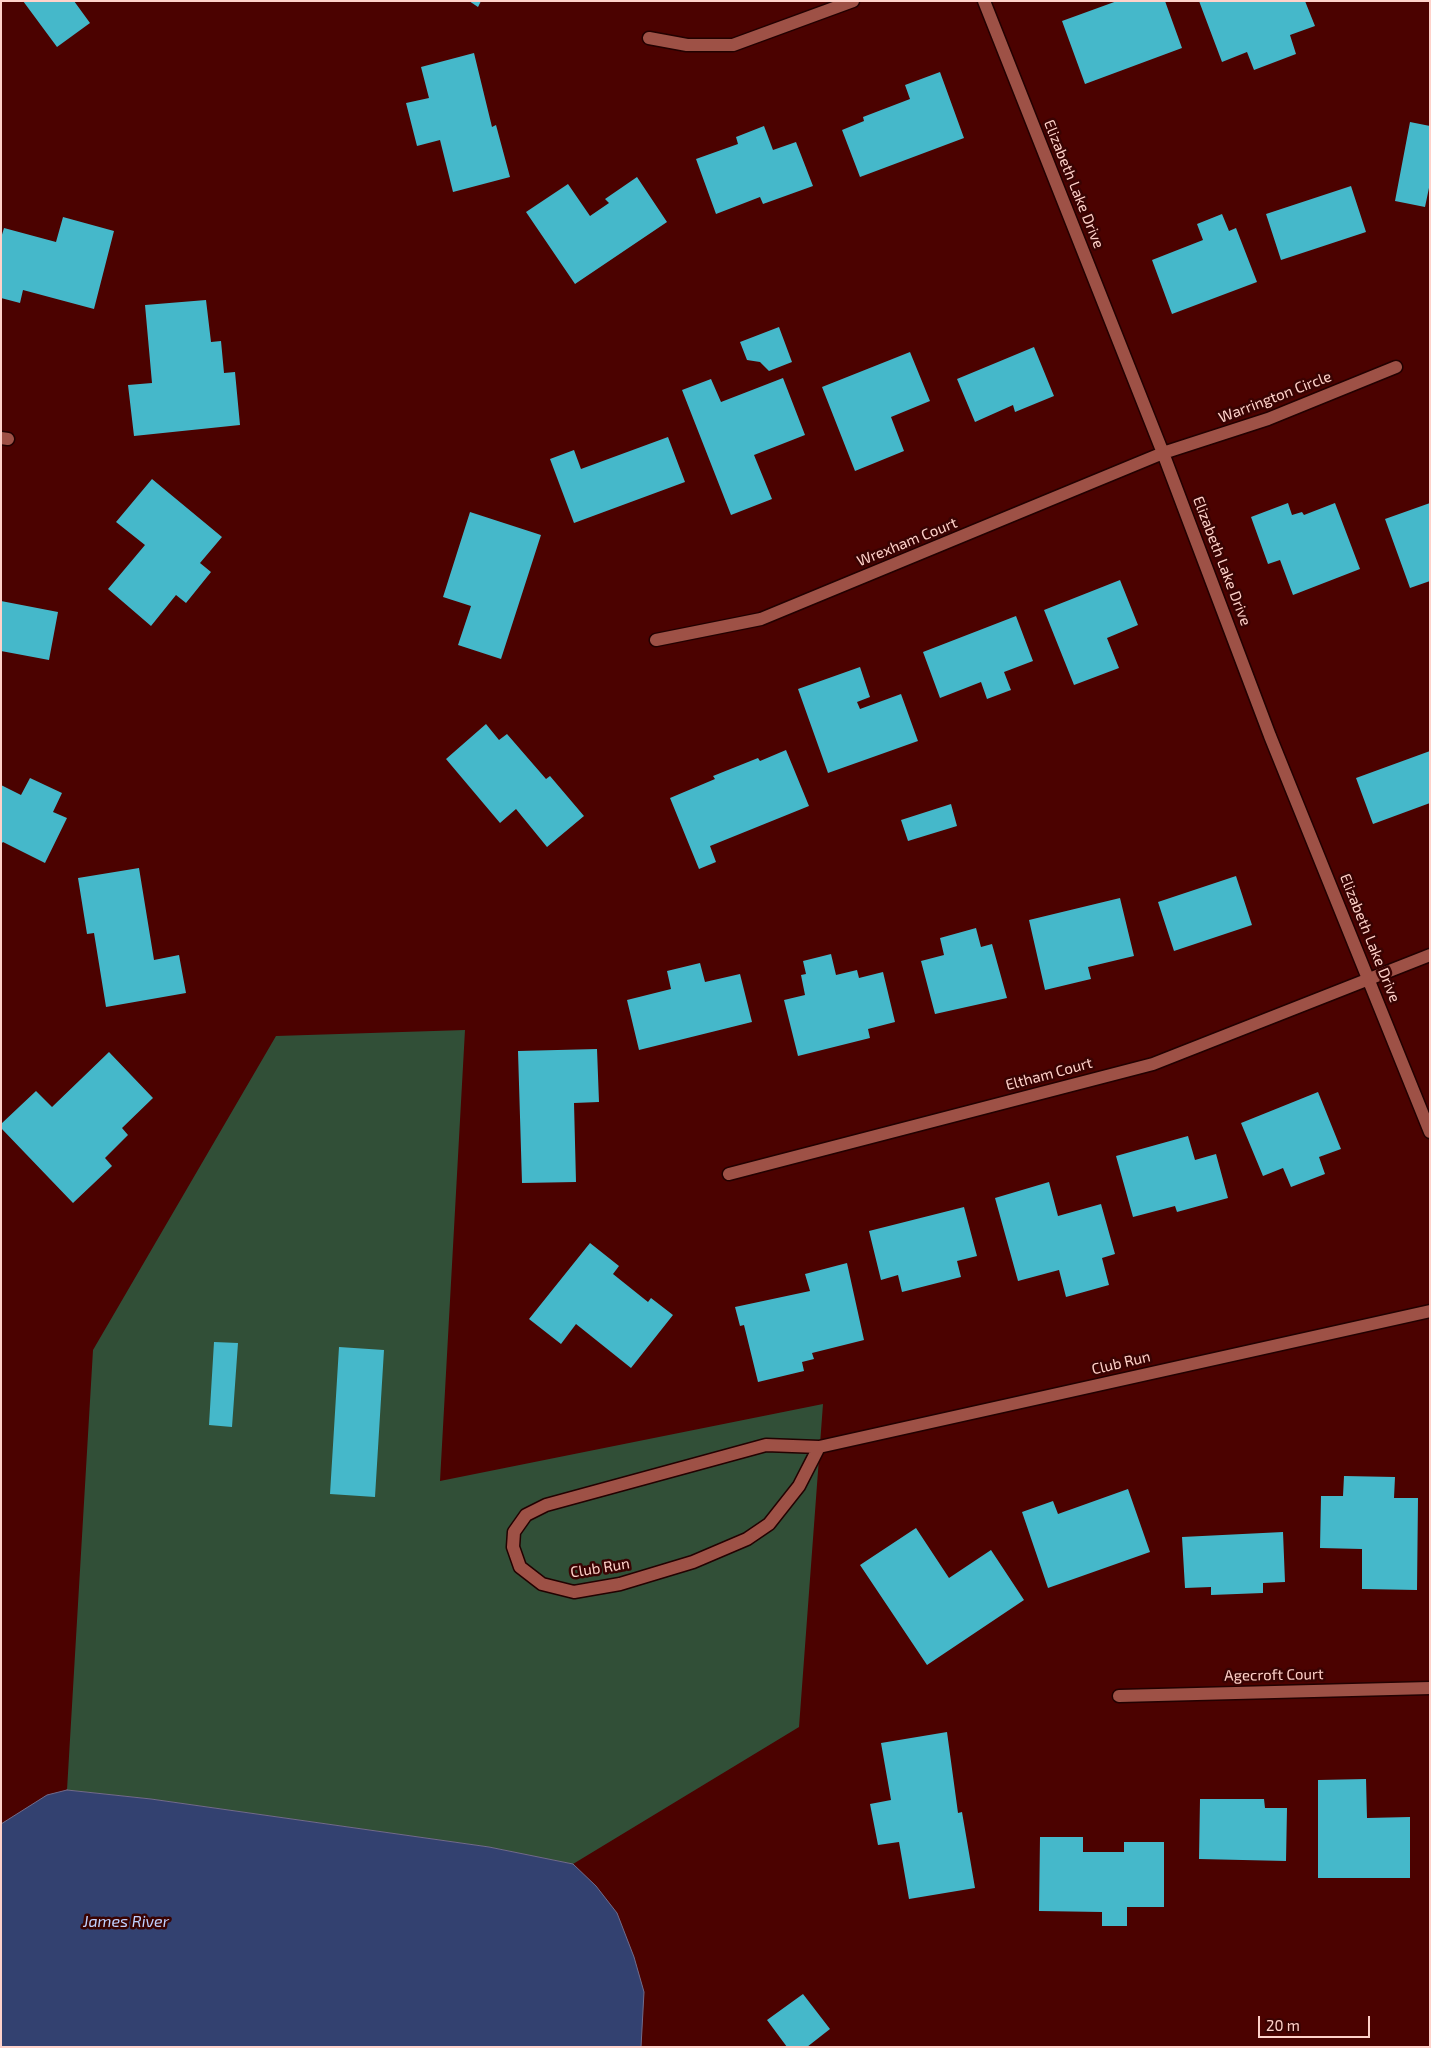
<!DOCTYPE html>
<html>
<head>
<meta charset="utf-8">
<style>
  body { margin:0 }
  #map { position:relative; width:1431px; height:2048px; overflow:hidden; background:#4b0200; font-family:"Exo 2",sans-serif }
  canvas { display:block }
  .frame { position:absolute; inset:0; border:2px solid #ffd2ca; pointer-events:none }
  .scale { position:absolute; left:1258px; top:2016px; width:112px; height:22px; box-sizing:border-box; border:2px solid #ffd2ca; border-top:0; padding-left:6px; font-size:15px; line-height:18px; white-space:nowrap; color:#ffd2ca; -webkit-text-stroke:4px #390302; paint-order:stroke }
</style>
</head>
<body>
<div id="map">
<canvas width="1431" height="2048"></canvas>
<div class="frame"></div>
<div class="scale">20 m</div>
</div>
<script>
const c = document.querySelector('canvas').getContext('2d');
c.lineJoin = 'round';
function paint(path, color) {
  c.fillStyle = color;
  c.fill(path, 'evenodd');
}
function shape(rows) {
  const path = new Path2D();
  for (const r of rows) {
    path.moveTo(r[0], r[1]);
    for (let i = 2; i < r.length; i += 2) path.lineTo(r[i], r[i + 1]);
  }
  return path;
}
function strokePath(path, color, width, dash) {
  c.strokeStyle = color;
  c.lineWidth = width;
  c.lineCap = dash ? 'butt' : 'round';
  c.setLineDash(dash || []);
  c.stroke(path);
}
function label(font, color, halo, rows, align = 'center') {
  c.font = font + ' "Exo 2",sans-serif';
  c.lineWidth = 5;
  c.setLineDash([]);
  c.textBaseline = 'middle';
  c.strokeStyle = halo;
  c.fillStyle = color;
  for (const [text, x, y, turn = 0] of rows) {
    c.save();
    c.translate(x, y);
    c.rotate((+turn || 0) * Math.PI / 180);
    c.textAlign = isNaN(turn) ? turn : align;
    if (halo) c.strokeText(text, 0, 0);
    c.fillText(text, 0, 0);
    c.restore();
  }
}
const green = shape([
  [465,1030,440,1481,823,1404,799,1727,573,1864,489,1847,151,1799,67,1790,93,1350,276,1036]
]);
const water = shape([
  [67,1790,151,1799,489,1847,573,1864,596,1886,617,1913,634,1957,644,1992,641,2047,1,2047,1,1824,47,1795,67,1790]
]);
const building = shape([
  [23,1,74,1,90,23,57,47],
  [469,1,481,1,478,7],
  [1117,1,1165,1,1182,48,1085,84,1062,21],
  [1199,1,1305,1,1315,26,1290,35,1296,54,1254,70,1247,52,1222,62],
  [474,53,492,127,496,125,510,177,453,192,440,140,417,146,406,103,429,98,421,67],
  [940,72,964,138,860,177,842,130,864,121,863,117,910,99,905,85],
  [1410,122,1430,126,1430,183,1425,207,1395,201],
  [764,126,773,150,796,142,813,186,763,204,760,197,716,214,696,159,738,144,736,137],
  [637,177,667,222,575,284,526,212,568,184,590,216,609,203,605,199],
  [1351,186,1366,232,1281,260,1266,214],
  [1222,214,1229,231,1236,228,1257,282,1172,314,1152,260,1203,240,1197,224],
  [63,217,114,231,94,309,23,290,20,303,1,298,1,238,4,228,56,242],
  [206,300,211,342,221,341,224,373,235,372,240,425,134,436,128,385,152,383,145,305],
  [779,327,792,362,769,371,760,362,747,360,740,342],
  [1034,347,1054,396,1015,412,1013,405,975,422,957,379],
  [910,352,930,401,891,417,904,451,855,471,822,387],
  [783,378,805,435,754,455,772,499,731,515,682,390,711,379,721,402],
  [668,437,685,482,574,523,550,459,574,450,581,469],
  [152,479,222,537,200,563,211,572,186,603,176,595,151,626,108,589,145,545,116,522],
  [1288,503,1292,515,1302,512,1304,515,1335,503,1360,569,1293,595,1280,560,1268,564,1251,517],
  [1430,503,1430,581,1410,588,1385,519],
  [470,512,541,535,501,659,458,645,471,606,443,597],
  [1120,580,1138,625,1107,638,1119,668,1074,685,1044,610],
  [1,601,58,612,49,660,1,651],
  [1016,616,1033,661,1004,672,1011,690,987,699,981,682,940,698,923,652],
  [860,667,870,697,857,702,860,709,901,694,918,741,828,773,798,689],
  [486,724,499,740,507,734,546,779,550,776,584,816,547,847,516,809,500,823,446,759],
  [786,750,809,806,710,846,716,862,699,869,670,798,715,779,713,776,758,758,760,761],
  [1430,751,1430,803,1373,824,1356,778],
  [30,778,62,793,53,812,67,818,45,863,3,842,1,844,1,785,21,795],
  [951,804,957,826,908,841,901,820],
  [139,868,154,960,179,955,186,993,106,1007,94,933,87,934,78,878],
  [1236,876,1252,925,1174,951,1158,902],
  [1120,898,1134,956,1088,967,1091,979,1045,990,1029,920],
  [976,928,981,947,992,944,1007,998,935,1014,921,961,944,955,940,938],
  [831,954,836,975,857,970,859,978,883,972,895,1022,868,1029,870,1038,798,1056,784,1000,805,995,801,975,806,974,803,961],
  [700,963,705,982,740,974,752,1022,639,1050,627,1000,671,989,667,971],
  [597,1049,599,1102,574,1103,576,1182,522,1183,518,1051],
  [109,1052,153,1098,122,1128,128,1135,105,1158,112,1166,73,1203,1,1128,1,1124,36,1091,52,1107],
  [1318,1092,1341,1149,1319,1157,1325,1174,1291,1187,1283,1168,1263,1176,1241,1123],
  [1188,1136,1195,1160,1216,1154,1228,1198,1177,1212,1175,1206,1133,1217,1116,1156],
  [1049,1182,1058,1216,1101,1204,1115,1254,1102,1258,1109,1285,1066,1297,1059,1270,1018,1281,995,1198],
  [964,1207,977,1256,957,1261,961,1277,902,1292,898,1275,881,1280,869,1231],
  [590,1243,619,1266,613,1274,648,1302,651,1298,673,1315,631,1368,576,1324,561,1344,529,1319],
  [847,1263,864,1340,812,1353,814,1359,802,1362,804,1371,758,1382,744,1325,740,1326,735,1307,810,1291,805,1274],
  [214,1342,238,1343,232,1427,209,1425],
  [339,1347,384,1350,375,1497,330,1494],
  [1344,1476,1395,1477,1394,1498,1418,1498,1417,1590,1362,1589,1362,1549,1320,1548,1321,1496,1343,1496],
  [1128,1489,1150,1552,1048,1588,1022,1512,1053,1501,1058,1514],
  [916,1528,949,1578,991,1550,1024,1600,927,1665,860,1565],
  [1283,1532,1285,1582,1263,1583,1263,1593,1211,1595,1211,1587,1185,1588,1182,1537],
  [947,1732,958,1813,962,1812,975,1888,909,1899,899,1842,878,1845,870,1804,891,1800,881,1743],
  [1366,1779,1367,1818,1410,1817,1410,1878,1318,1878,1318,1780],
  [1200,1799,1264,1799,1265,1808,1287,1808,1286,1861,1199,1859],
  [1040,1837,1083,1837,1083,1852,1124,1852,1124,1842,1164,1842,1164,1907,1127,1907,1127,1926,1102,1926,1102,1912,1039,1911],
  [803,1994,830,2029,807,2047,787,2047,767,2020]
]);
const minor = shape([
  [984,1,1163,453,1270,736,1430,1132],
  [649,38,687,45,733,45,853,1],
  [1,438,8,439],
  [656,640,761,619,1163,453,1268,419,1396,367],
  [729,1174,1153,1064,1430,955],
  [819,1447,799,1486,769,1524,747,1539,693,1562,620,1584,574,1592,542,1584,520,1567,513,1547,514,1532,526,1515,546,1505,766,1445,819,1447,1430,1311],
  [1119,1696,1430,1688]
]);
const streetNames = [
  ["Elizabeth Lake Drive",1074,184,68],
  ["Warrington Circle",1275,397,-21],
  ["Wrexham Court",907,542,-22],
  ["Elizabeth Lake Drive",1222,561,69],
  ["Elizabeth Lake Drive",1370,938,68],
  ["Eltham Court",1049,1074,-15],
  ["Club Run",1121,1363,-13],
  ["Club Run",600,1568,-9],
  ["Agecroft Court",1274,1675,-1]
];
const waterNames = [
  ["James River",126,1922]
];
paint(green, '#314f37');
paint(water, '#334170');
strokePath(water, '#706c8b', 1);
paint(building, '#45b8ca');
strokePath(minor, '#220100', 15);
strokePath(minor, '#9e5146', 12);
label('15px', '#ffd2ca', '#390302', streetNames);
label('italic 16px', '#c0d1ff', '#390302', waterNames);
</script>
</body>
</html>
